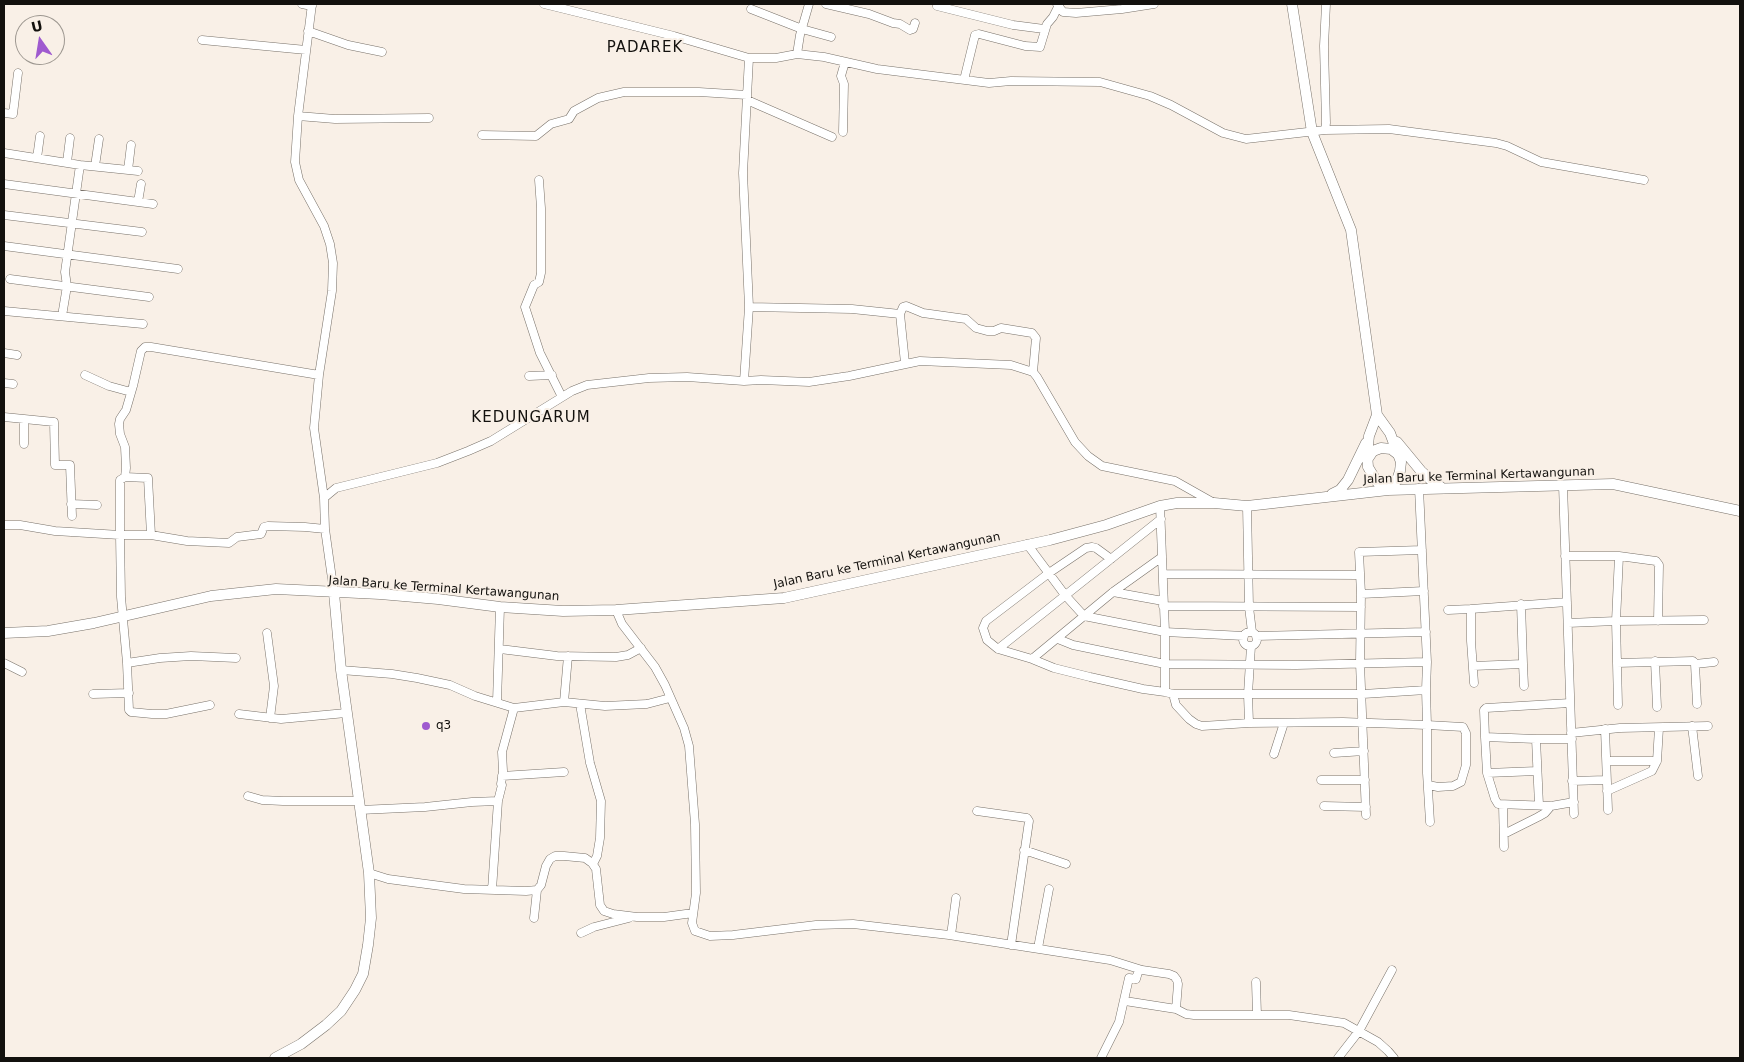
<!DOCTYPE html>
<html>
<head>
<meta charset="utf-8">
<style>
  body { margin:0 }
  #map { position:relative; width:1744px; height:1062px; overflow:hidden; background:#f9f0e7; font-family:"DejaVu Sans",sans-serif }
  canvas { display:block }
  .frame { position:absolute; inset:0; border:5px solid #13110e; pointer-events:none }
  .north { position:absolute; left:15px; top:15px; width:50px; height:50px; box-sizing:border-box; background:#f9f0e7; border:1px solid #9d9790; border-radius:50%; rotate:347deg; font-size:14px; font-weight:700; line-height:20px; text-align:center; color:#13110e }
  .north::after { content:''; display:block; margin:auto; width:18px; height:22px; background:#9f5acf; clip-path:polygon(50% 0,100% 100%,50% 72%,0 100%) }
</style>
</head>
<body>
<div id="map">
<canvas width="1744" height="1062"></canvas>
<div class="frame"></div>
<div class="north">U</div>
</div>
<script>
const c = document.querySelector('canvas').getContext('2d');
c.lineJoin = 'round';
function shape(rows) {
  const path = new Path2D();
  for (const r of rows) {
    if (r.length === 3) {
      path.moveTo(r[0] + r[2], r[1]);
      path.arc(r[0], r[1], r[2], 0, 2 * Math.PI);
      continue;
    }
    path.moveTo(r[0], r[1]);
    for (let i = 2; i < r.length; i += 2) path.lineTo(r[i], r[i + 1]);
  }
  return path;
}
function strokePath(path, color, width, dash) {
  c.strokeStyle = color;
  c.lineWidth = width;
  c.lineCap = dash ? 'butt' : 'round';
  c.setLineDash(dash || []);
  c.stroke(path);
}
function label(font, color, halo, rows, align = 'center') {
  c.font = font + ' "DejaVu Sans",sans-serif';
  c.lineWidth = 4;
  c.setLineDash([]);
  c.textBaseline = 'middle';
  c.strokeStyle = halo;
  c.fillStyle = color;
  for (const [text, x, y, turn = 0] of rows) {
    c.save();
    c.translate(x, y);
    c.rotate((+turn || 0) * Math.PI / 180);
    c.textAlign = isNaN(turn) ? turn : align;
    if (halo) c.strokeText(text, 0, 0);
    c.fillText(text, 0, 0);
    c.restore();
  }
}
const street = shape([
  [302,4,312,6],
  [312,4,298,116,295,162,299,180,324,226,330,244,333,263,332,291,319,375,314,428,324,498],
  [826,4,869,14,893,23,900,24,910,30,913,29,915,23],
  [1057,4,1063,12,1076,13,1122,9,1154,4],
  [937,6,1013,25,1044,29],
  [751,9,802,29,831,37],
  [308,31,348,45,382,52],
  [202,40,306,50],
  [797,54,800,35,809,4],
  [749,58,776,58,797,54,824,57,877,69,989,83,1011,81,1100,82,1150,96,1171,105,1223,133,1246,139,1325,130,1389,129,1496,143,1507,146,1541,162,1644,180],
  [964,80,975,35,979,34,1025,46,1040,47,1047,24,1053,17,1058,7],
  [747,100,832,137],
  [4,113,13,114,18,73],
  [298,116,335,119,429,118],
  [1325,130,1326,123,1324,46,1326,4],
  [843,132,844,84,841,76,845,62],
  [482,135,536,136,551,124,569,119,574,111,598,98,624,92,699,92,747,95],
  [4,153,80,165,138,171],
  [37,158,40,136],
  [67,162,70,138],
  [95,166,99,139],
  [128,170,131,145],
  [539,180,541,208,541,273,539,282,534,285,525,307,540,353,562,397],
  [4,184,153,204],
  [138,202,141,184],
  [4,215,142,232],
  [4,246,178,269],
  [10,279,149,297],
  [749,307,852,309,900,314,905,363],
  [4,311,143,324],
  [900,314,903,307,906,306,923,313,966,319,976,328,987,331,994,331,1001,328,1032,333,1036,338,1033,372],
  [62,316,67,286,65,272,80,165],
  [4,353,17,355],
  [85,375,109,386,131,392],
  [529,376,552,375],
  [744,381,761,380,809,382,849,376,920,361,1011,365,1033,372,1037,377,1075,442,1088,456,1102,466,1175,481,1214,503],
  [4,383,13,384],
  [4,417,54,422,55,465,70,465,72,516],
  [24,419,24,444],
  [125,477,148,478,151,535],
  [1563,485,1574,814],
  [71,504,97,505],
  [1160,506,1165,632,1165,692,1173,694,1176,705,1189,719,1196,724,1202,726,1249,723,1343,722,1427,725,1426,690,1427,662,1419,488],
  [1247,506,1249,607,1252,632],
  [4,525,20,525,55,531,120,535,151,535,187,541,229,543,237,537,261,534,264,527,268,526,305,527,325,529],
  [1027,544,1065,595,1084,616,1165,632,1244,636],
  [1565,556,1619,556,1616,621,1704,620],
  [1619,556,1656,561,1659,565,1658,621],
  [1162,557,1113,592,1032,659,1054,668,1090,677,1143,689,1165,692],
  [1163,574,1359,575],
  [1113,592,1163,601],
  [334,593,325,529,324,498,336,488,437,463,468,451,491,441,572,391,587,385,649,378,687,377,744,381,749,307,743,173,749,58,674,36,544,4],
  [1361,594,1424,591],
  [1163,606,1361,607],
  [616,610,622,624,655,667,665,685,684,728,689,746,695,824,696,893,692,923,695,931,710,936,733,935,816,925,853,924,949,935,1110,960,1142,970,1169,974,1174,976,1177,980,1178,984,1176,1009,1186,1014,1194,1015,1289,1015,1344,1023,1378,1042,1388,1051,1394,1058],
  [1448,610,1471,609],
  [1568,623,1616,621,1618,705],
  [1250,639,7],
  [267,633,274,686,270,718],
  [1256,636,1426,632],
  [1058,639,1073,645,1165,664,1296,665,1427,662],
  [500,649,557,656,616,657,628,655,641,648],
  [998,649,1161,519],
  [1032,659,998,649,987,640,983,628,986,621,1049,573,1086,548,1092,547,1096,548,1111,559],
  [1655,661,1657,707],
  [4,663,22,672],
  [127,663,160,658,191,656,236,658],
  [1617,663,1693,661,1695,664,1697,704],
  [1523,664,1524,686],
  [1695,664,1714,662],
  [1473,666,1523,664,1521,604],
  [341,670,392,674,417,678,450,685,475,696,514,708],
  [1474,683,1471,641,1471,609,1567,602],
  [93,694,129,693],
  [1173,694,1363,694,1426,690],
  [497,702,500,607],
  [564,702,568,656],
  [1570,703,1486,708,1484,710,1485,737,1487,773,1495,799,1498,804,1551,806,1574,802],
  [580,704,590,763,601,801,600,838,597,856,593,864],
  [210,705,166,714,152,714,131,712,129,710,127,663,121,597,120,535,120,480,125,477,126,468,125,447,120,434,119,424,120,419,126,410,133,386,141,351,145,347,151,347,319,375],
  [239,714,281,719,346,713],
  [1249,723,1248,694,1251,646],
  [1692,726,1698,776],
  [1605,729,1608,810],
  [1571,733,1620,728,1708,726],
  [1485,737,1536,739,1572,739],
  [1536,739,1539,805],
  [1334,753,1364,751],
  [1274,754,1284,723],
  [1607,761,1657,761],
  [1487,773,1537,771],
  [502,776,564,772],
  [1321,780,1365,780],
  [1572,781,1606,780],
  [1428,785,1438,787,1453,786,1461,782,1466,765,1466,733,1463,727,1427,725,1427,773,1430,822],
  [1607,791,1652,771,1657,761,1659,728],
  [248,796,262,800,283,801,359,801],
  [1503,805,1504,847],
  [1324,806,1366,807],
  [360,810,425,807,472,802,498,801],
  [977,811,1027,818,1029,821,1011,945],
  [1366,815,1360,663,1361,594,1359,552,1422,550],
  [1504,834,1538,817,1545,813,1551,806],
  [1024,850,1066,864],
  [369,873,388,879,464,889,526,891,537,890,541,885,546,866,550,859,555,856,564,856,585,858,592,863,596,869,600,905,604,911,613,914,637,917,664,917,693,913],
  [492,890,498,801,502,785,501,784,503,771,502,752,514,708,564,702,605,706,647,704,670,698],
  [534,918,537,890],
  [581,933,594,927,629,918],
  [951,935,956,898],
  [1038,948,1049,889],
  [1256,982,1257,1015],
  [1125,1001,1176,1009],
  [1101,1058,1119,1022,1129,978,1136,979,1139,969],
  [1338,1058,1359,1031,1392,970]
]);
const secondary = shape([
  [1292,4,1312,132,1351,230,1377,415,1390,433,1401,462,1400,471,1397,480,1388,490,1377,482,1368,467,1367,454,1369,436,1377,415],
  [1397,442,1421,471,1431,480,1441,487],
  [1367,460,1373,451,1381,448,1391,449,1399,455],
  [1332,494,1340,490,1348,480,1366,443],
  [4,633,48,631,94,623,211,596,276,589,380,594,438,599,500,607,563,611,616,610,784,598,1050,540,1106,525,1160,506,1177,503,1214,503,1247,506,1388,490,1613,484,1740,511],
  [275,1058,301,1044,326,1025,341,1011,355,990,363,974,368,945,371,918,369,873,341,670,334,593]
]);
const markers = [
  [426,726,5,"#9f5acf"]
];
const streetNames = [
  ["Jalan Baru ke Terminal Kertawangunan",1479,476,-2],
  ["Jalan Baru ke Terminal Kertawangunan",887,561,-12],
  ["Jalan Baru ke Terminal Kertawangunan",444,589,4]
];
const poiNames = [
  ["q3",436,726]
];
const quarterNames = [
  ["PADAREK",645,48],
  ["KEDUNGARUM",531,418]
];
strokePath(street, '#787169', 9);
strokePath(secondary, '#787169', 11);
strokePath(street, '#fff', 8);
strokePath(secondary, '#fff', 10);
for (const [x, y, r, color] of markers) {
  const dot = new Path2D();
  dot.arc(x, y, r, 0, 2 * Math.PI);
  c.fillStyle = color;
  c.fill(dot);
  strokePath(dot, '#f9f0e7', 2);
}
label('12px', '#13110e', '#f9f0e7', streetNames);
label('12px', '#13110e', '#f9f0e7', poiNames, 'left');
c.letterSpacing = '1px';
label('15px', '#13110e', '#f9f0e7', quarterNames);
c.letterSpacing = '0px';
</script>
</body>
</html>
